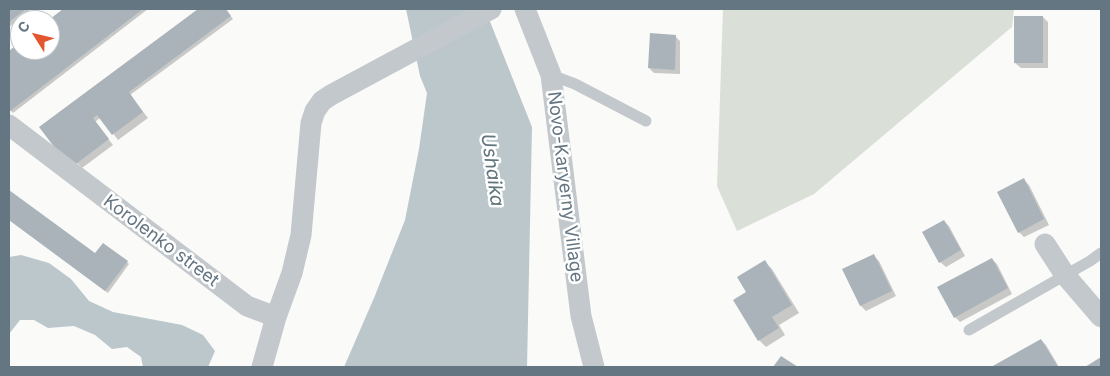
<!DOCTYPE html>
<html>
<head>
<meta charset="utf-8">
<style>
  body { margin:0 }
  #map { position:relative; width:1110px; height:376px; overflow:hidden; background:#fafaf8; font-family:Inter,sans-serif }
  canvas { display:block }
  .frame { position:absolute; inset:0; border:10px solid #657683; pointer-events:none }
  .north { position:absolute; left:10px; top:10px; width:50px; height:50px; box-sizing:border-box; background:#fff; border:1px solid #c1c8cd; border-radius:50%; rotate:306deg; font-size:14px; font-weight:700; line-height:20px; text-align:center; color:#657683 }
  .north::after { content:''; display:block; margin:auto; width:18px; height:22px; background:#e4572e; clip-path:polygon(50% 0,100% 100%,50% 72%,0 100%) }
</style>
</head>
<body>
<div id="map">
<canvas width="1110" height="376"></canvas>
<div class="frame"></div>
<div class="north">С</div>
</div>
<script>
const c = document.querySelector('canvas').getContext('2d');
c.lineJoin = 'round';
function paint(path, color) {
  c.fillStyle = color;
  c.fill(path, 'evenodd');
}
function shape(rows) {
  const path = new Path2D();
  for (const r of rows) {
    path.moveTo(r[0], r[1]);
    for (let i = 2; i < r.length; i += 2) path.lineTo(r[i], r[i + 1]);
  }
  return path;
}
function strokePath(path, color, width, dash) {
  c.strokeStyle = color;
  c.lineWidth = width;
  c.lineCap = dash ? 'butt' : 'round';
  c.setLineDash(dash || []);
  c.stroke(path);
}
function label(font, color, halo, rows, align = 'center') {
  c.font = font + ' Inter,sans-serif';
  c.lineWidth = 5;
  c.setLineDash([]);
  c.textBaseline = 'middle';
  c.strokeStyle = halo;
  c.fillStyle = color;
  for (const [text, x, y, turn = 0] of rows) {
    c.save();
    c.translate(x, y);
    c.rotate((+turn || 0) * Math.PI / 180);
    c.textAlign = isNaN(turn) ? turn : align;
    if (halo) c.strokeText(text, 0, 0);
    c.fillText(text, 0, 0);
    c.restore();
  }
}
const green = shape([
  [723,9,1014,9,1012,27,814,194,737,231,717,186]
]);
const water = shape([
  [406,9,485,9,532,127,527,367,344,367,374,298,405,220,419,149,427,93,420,76],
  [21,255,49,263,71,279,89,301,113,312,182,325,203,335,215,351,208,367,143,367,141,357,127,347,112,349,95,335,74,326,48,328,34,320,20,320,9,334,9,257]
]);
const shadow = shape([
  [9,9,31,9,9,27],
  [65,9,148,9,13,113,9,109,9,52,20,44,20,50,50,50,50,20],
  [200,9,225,9,233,19,130,95,148,118,118,140,101,117,95,122,113,145,82,168,41,127],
  [1043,17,1048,22,1048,68,1021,68,1015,63],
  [675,36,680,41,680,74,654,73,649,68],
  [1024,180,1029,185,1049,225,1024,237,1019,232],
  [9,191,96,255,127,262,129,264,108,293,9,220],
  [944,221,949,226,965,256,946,267,940,262],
  [874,256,879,261,896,296,866,311,861,306,844,270],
  [992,259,997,264,1012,294,960,322,955,317],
  [764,261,772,269,799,313,779,325,785,335,766,347,759,340],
  [1041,340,1046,345,1059,367,994,367]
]);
const building = shape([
  [9,9,26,9,9,22],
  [63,9,143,9,9,112,9,51,20,42,20,50,50,50,50,19],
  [198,9,226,9,231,16,129,92,143,112,112,135,97,115,93,118,109,139,76,164,55,148,39,127],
  [1014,16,1043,16,1043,63,1014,63],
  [650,33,676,35,675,70,648,68],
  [1024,178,1044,219,1018,233,997,192],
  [9,190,95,253,103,243,128,261,105,291,9,220],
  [944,220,961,250,939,263,922,232],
  [874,254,892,291,860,306,842,269],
  [992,258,1008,288,954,318,937,287],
  [765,260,792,305,772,317,779,328,758,341,733,300,746,292,737,277],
  [1041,339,1058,367,991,367],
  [781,356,798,367,773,367],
  [1101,357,1101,367,1085,367]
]);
const lane = shape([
  [551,75,575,84,646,121],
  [969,330,1090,261,1101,253]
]);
const street = shape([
  [525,9,551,75,581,316,594,367],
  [9,125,247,306,276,317],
  [1045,244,1065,275,1101,317],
  [262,367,276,317,292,273,301,235,311,123,315,111,322,101,331,95,491,9]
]);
const streetNames = [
  ["Novo-Karyerny Village",565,187,83],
  ["Korolenko street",161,241,37]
];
const waterNames = [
  ["Ushaika",492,170,82]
];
paint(green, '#dadfd7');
paint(water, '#bbc7cb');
paint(shadow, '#0003');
paint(building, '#aab3b9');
strokePath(lane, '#c3c8cc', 11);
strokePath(street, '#c3c8cc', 21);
label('18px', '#657683', '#fff', streetNames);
label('italic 19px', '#60757c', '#fff', waterNames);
</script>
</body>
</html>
